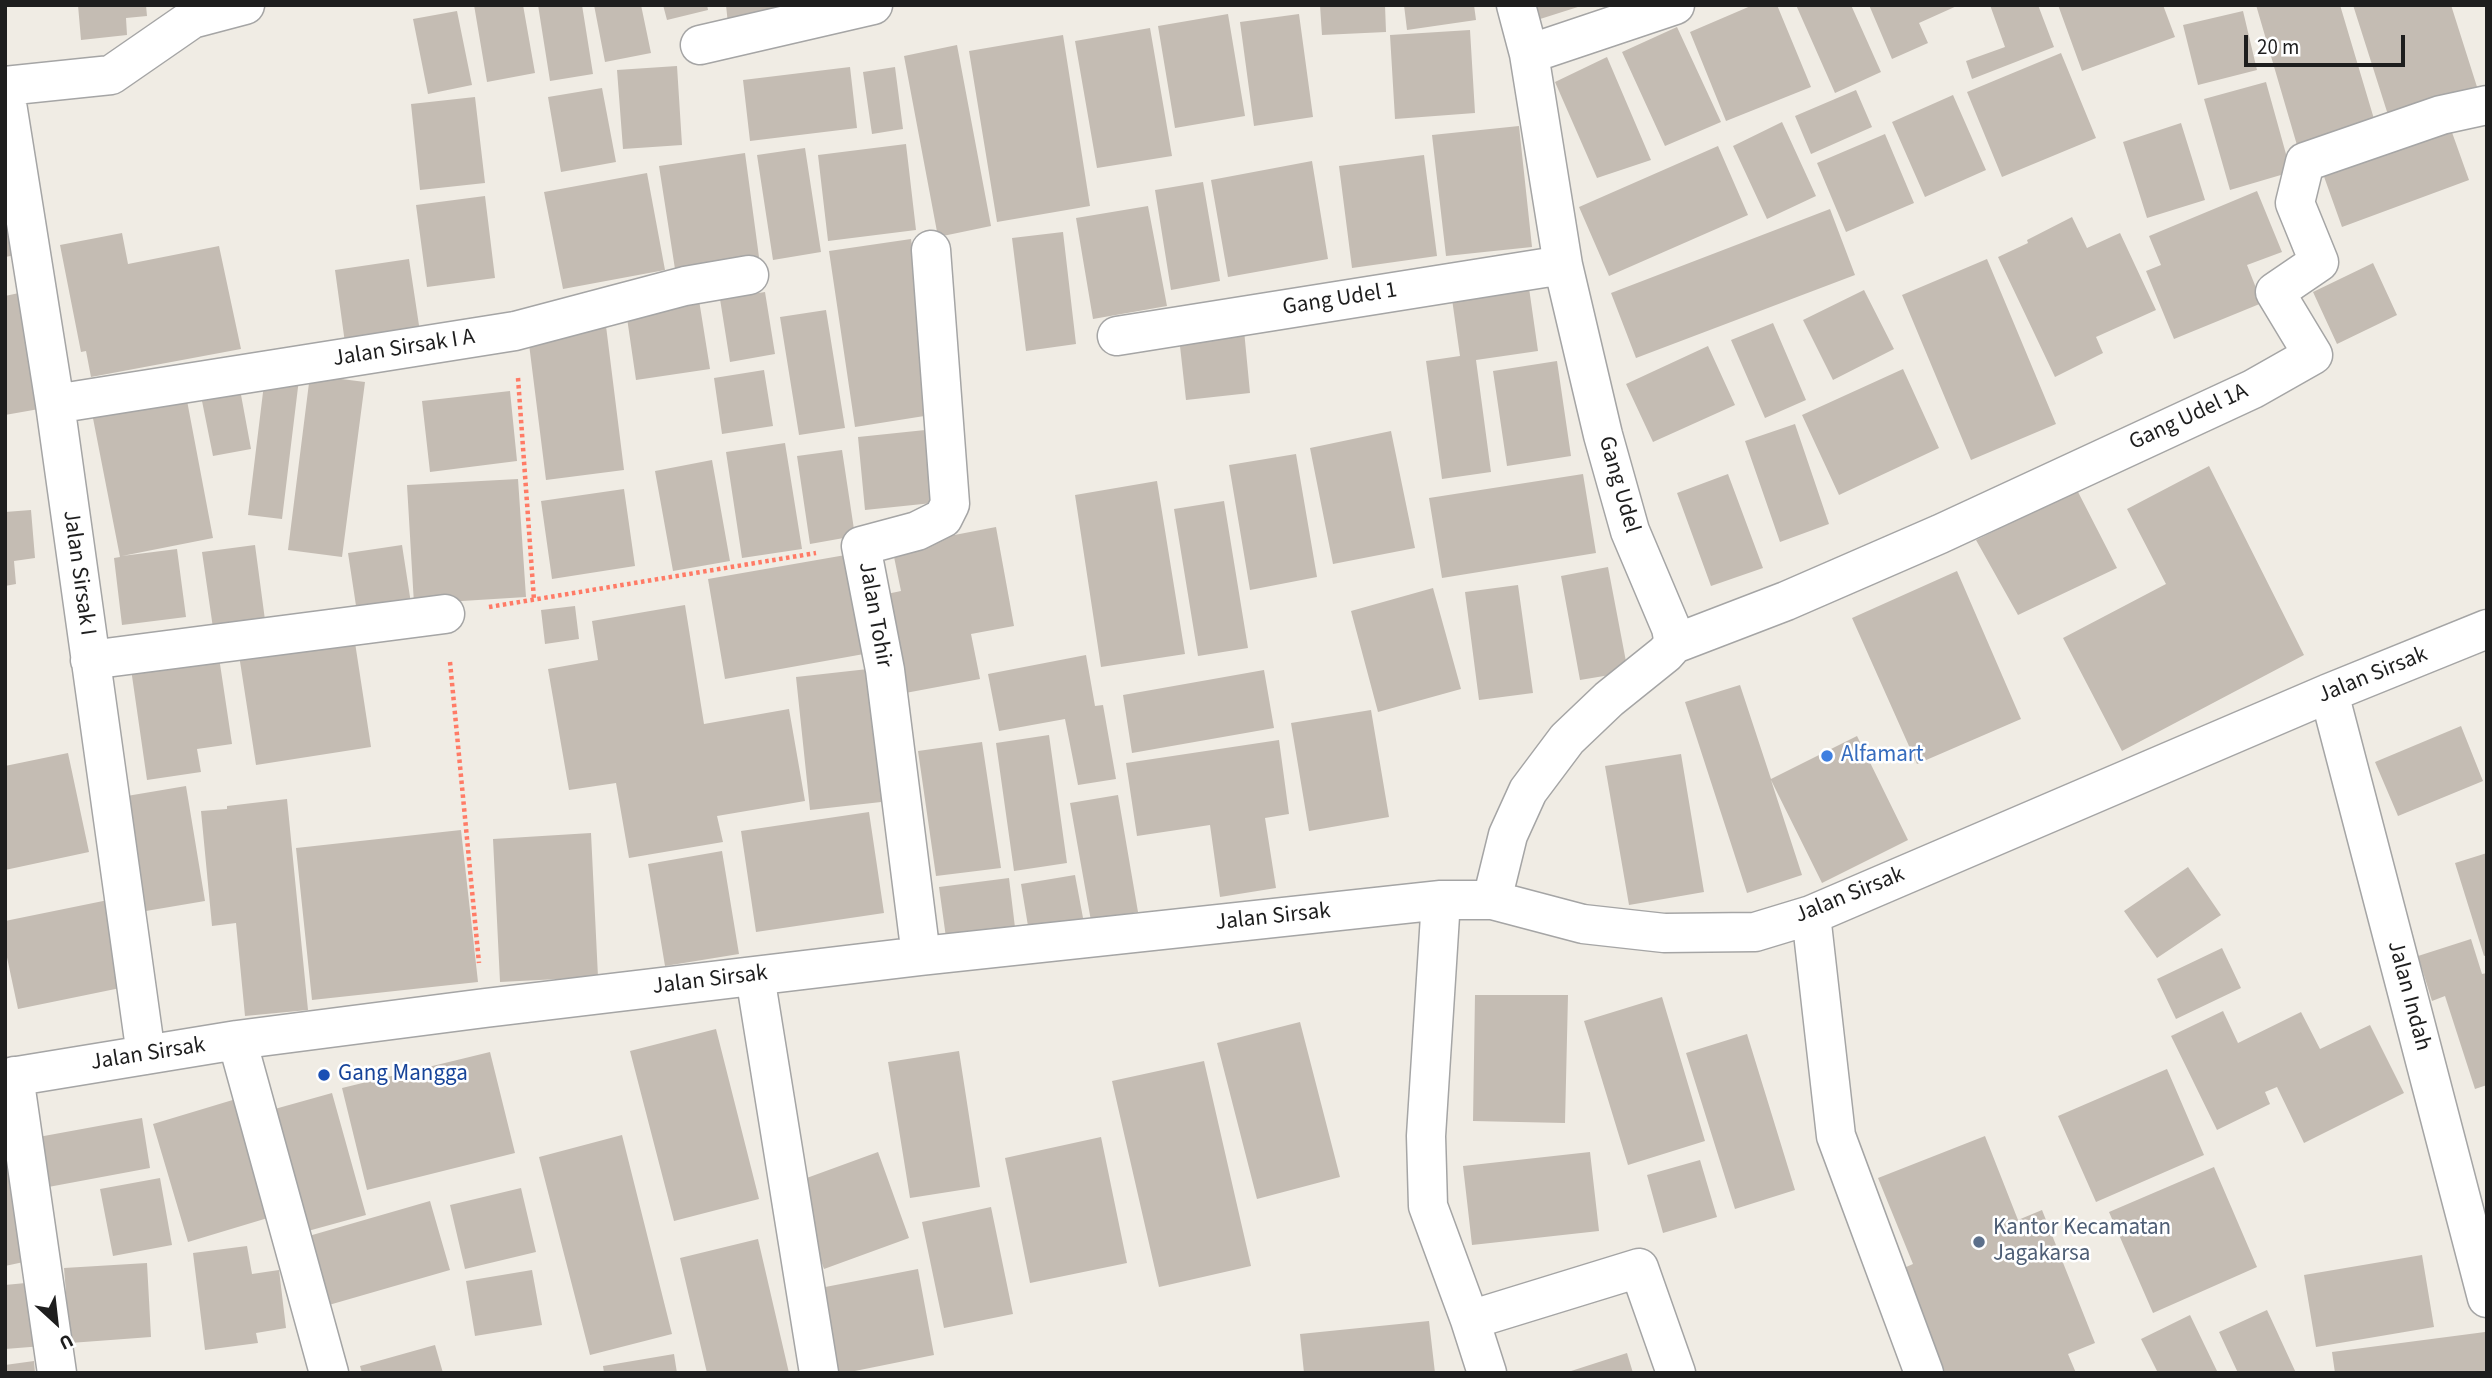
<!DOCTYPE html>
<html>
<head>
<meta charset="utf-8">
<style>
  body { margin:0 }
  #map { position:relative; width:2492px; height:1378px; overflow:hidden; background:#f0ece4; font-family:"Source Sans 3",sans-serif }
  canvas { display:block }
  .frame { position:absolute; inset:0; border:7px solid #1e1e1e; pointer-events:none }
  .north { position:absolute; left:21px; top:1287px; width:70px; height:70px; -webkit-text-stroke:5px #fff; paint-order:stroke; rotate:153deg; font-size:19px; font-weight:700; line-height:28px; text-align:center; color:#1e1e1e }
  .north::after { content:''; display:block; margin:auto; width:24px; height:32px; background:#1e1e1e; clip-path:polygon(50% 0,100% 100%,50% 72%,0 100%) }
  .scale { position:absolute; left:2244px; top:35px; width:161px; height:32px; box-sizing:border-box; border:4px solid #1e1e1e; border-top:0; padding-left:9px; font-size:21px; line-height:24px; white-space:nowrap; color:#1e1e1e; -webkit-text-stroke:5px #fff; paint-order:stroke }
</style>
</head>
<body>
<div id="map">
<canvas width="2492" height="1378"></canvas>
<div class="frame"></div>
<div class="north">U</div>
<div class="scale">20 m</div>
</div>
<script>
const c = document.querySelector('canvas').getContext('2d');
c.lineJoin = 'round';
function paint(path, color) {
  c.fillStyle = color;
  c.fill(path, 'evenodd');
}
function shape(rows) {
  const path = new Path2D();
  for (const r of rows) {
    path.moveTo(r[0], r[1]);
    for (let i = 2; i < r.length; i += 2) path.lineTo(r[i], r[i + 1]);
  }
  return path;
}
function strokePath(path, color, width, dash) {
  c.strokeStyle = color;
  c.lineWidth = width;
  c.lineCap = dash ? 'butt' : 'round';
  c.setLineDash(dash || []);
  c.stroke(path);
}
function label(font, color, halo, rows, align = 'center') {
  c.font = font + ' "Source Sans 3",sans-serif';
  c.lineWidth = 5;
  c.setLineDash([]);
  c.textBaseline = 'middle';
  c.strokeStyle = halo;
  c.fillStyle = color;
  for (const [text, x, y, turn = 0] of rows) {
    c.save();
    c.translate(x, y);
    c.rotate((+turn || 0) * Math.PI / 180);
    c.textAlign = isNaN(turn) ? turn : align;
    if (halo) c.strokeText(text, 0, 0);
    c.fillText(text, 0, 0);
    c.restore();
  }
}
const building = shape([
  [78,5,146,5,147,16,126,18,127,35,81,40],
  [474,5,523,5,535,73,487,82],
  [538,5,582,5,593,74,550,81],
  [594,5,641,5,651,53,605,62],
  [663,5,707,5,708,10,667,20],
  [726,5,781,5,782,17,728,24],
  [1320,5,1385,5,1386,32,1322,35],
  [1404,5,1474,5,1476,20,1407,30],
  [1532,5,1581,5,1581,6,1537,20],
  [1753,5,1777,5,1811,87,1726,121,1690,32],
  [1796,5,1851,5,1881,72,1835,93],
  [1869,5,1959,5,1919,23,1928,43,1892,59],
  [1990,5,2038,5,2054,47,1972,79,1966,61,2005,47],
  [2058,5,2163,5,2175,37,2082,71],
  [2256,5,2340,5,2377,129,2299,152],
  [2353,5,2451,5,2478,90,2389,118],
  [457,11,472,85,428,94,413,19],
  [2243,11,2257,70,2198,85,2183,25],
  [1228,14,1245,116,1175,128,1158,26],
  [1299,14,1313,117,1254,126,1240,22],
  [1677,27,1721,122,1665,146,1622,52],
  [1150,28,1172,156,1097,168,1075,41],
  [1470,30,1475,113,1395,119,1390,35],
  [1063,35,1090,206,997,222,969,51],
  [957,45,991,226,938,237,904,56],
  [2061,53,2096,138,2002,177,1967,92],
  [1607,57,1651,160,1597,178,1555,82],
  [677,66,682,145,623,149,617,70],
  [850,67,857,128,750,141,743,80],
  [895,67,903,129,872,134,863,72],
  [2266,82,2291,172,2230,190,2204,99],
  [602,88,616,162,561,172,548,97],
  [1856,90,1872,127,1811,154,1795,116],
  [1953,95,1986,170,1925,197,1892,122],
  [475,97,485,183,420,190,411,104],
  [1782,122,1816,196,1767,219,1733,146],
  [2181,123,2205,200,2147,218,2123,142],
  [2449,124,2469,180,2342,227,2322,171],
  [1519,126,1532,247,1446,256,1432,135],
  [1885,134,1914,203,1846,232,1817,163],
  [906,144,916,230,828,241,818,155],
  [1718,146,1748,215,1609,276,1579,207],
  [805,148,821,252,773,260,757,155],
  [745,153,759,257,675,269,659,166],
  [1424,155,1437,256,1352,268,1339,166],
  [1312,161,1328,259,1228,277,1211,180],
  [647,173,665,270,563,289,544,192],
  [1203,182,1220,281,1171,290,1155,190],
  [5,186,22,254,5,257],
  [2257,191,2282,252,2247,265,2262,303,2174,339,2146,271,2161,265,2149,236],
  [485,196,495,278,427,287,416,205],
  [1148,206,1167,306,1093,319,1076,218],
  [1830,209,1855,275,1636,358,1611,293],
  [2072,217,2087,248,2120,233,2156,310,2096,337,2103,353,2055,377,1998,257,2028,243,2027,240],
  [1063,232,1076,344,1026,351,1012,238],
  [122,233,128,264,219,246,241,349,91,377,86,351,81,352,60,245],
  [911,239,937,414,855,427,829,251],
  [409,259,420,332,345,343,335,270],
  [1987,259,2056,424,1971,460,1902,295],
  [2373,263,2397,315,2337,344,2313,292],
  [1529,288,1538,351,1476,360,1491,472,1442,479,1426,361,1460,356,1452,299],
  [1864,290,1894,349,1833,380,1803,320],
  [765,292,775,354,730,362,720,299],
  [19,293,39,409,5,415,5,296],
  [699,300,710,369,636,380,626,311],
  [826,310,845,428,799,435,780,317],
  [1773,323,1806,400,1765,418,1731,340],
  [606,326,624,470,546,480,528,336],
  [1244,330,1250,393,1186,400,1179,337],
  [1708,346,1735,405,1653,442,1626,384],
  [1557,361,1571,456,1507,466,1493,371],
  [1903,369,1939,448,1839,495,1802,415],
  [764,370,773,426,722,434,714,378],
  [310,375,365,382,342,557,288,550],
  [265,376,299,379,282,519,248,515],
  [239,384,251,449,213,456,200,391],
  [185,390,213,538,122,556,177,549,186,617,122,625,114,558,120,557,91,408],
  [510,391,517,461,430,472,422,401],
  [1795,424,1829,524,1780,542,1745,441],
  [935,429,942,502,865,510,858,437],
  [1391,431,1415,548,1333,564,1310,448],
  [785,443,802,549,742,558,726,452],
  [842,450,855,536,810,544,797,456],
  [1296,454,1317,577,1250,590,1229,465],
  [712,460,730,561,673,571,655,471],
  [2209,466,2304,655,2122,751,2063,638,2166,584,2127,509],
  [1583,474,1596,553,1442,578,1429,498],
  [1728,474,1763,568,1711,586,1677,493],
  [518,479,526,597,414,604,407,485],
  [1157,481,1185,654,1101,667,1075,495],
  [624,489,635,566,552,579,541,501],
  [2077,490,2117,568,2018,615,1976,540],
  [1224,501,1248,648,1198,656,1174,509],
  [31,510,35,558,14,561,16,584,5,586,5,512],
  [996,527,1014,626,971,634,980,679,900,694,882,595,901,591,892,547],
  [255,545,265,620,213,628,202,552],
  [402,545,412,610,358,619,348,553],
  [857,553,875,652,725,679,708,579],
  [1608,567,1628,672,1580,680,1561,576],
  [1957,571,2021,719,1917,764,1852,618],
  [1518,585,1533,693,1479,700,1465,592],
  [1433,588,1461,689,1378,712,1351,611],
  [685,605,704,724,789,709,805,801,717,816,723,842,629,858,616,783,569,790,548,669,598,660,592,621],
  [575,606,579,639,545,644,541,610],
  [354,636,371,747,256,765,239,655],
  [217,644,232,744,197,749,201,772,147,780,131,669],
  [1086,655,1095,706,1103,705,1116,779,1078,785,1065,719,999,731,988,674],
  [877,668,890,801,810,810,796,677],
  [1264,670,1274,728,1132,753,1123,695],
  [1740,685,1771,779,1857,736,1908,840,1822,883,1771,780,1802,875,1747,893,1685,702],
  [1371,710,1389,817,1309,831,1291,723],
  [2461,726,2483,781,2398,816,2375,762],
  [1049,735,1067,863,1014,871,996,743],
  [1279,740,1289,814,1265,818,1276,888,1220,897,1210,825,1137,836,1126,763],
  [982,742,1001,868,936,876,918,751],
  [68,753,89,852,5,870,5,766],
  [1681,754,1704,892,1629,905,1605,766],
  [186,786,205,901,140,912,121,797],
  [1118,795,1138,912,1091,921,1070,803],
  [287,799,308,1010,245,1016,236,923,212,926,201,811,227,809,227,806],
  [869,812,884,913,756,932,741,831],
  [461,830,478,982,312,1000,296,848],
  [591,833,598,977,500,982,493,839],
  [722,851,739,954,665,966,648,864],
  [2487,853,2487,955,2484,956,2455,863],
  [2188,867,2221,915,2157,958,2124,911],
  [1075,875,1086,934,1031,944,1021,884],
  [1009,878,1017,944,948,952,939,887],
  [113,899,130,986,18,1009,5,948,5,921],
  [2471,939,2482,974,2487,973,2487,1085,2475,1089,2445,996,2432,1001,2418,956],
  [2222,948,2241,988,2176,1019,2157,979],
  [1475,995,1568,995,1565,1123,1473,1121],
  [1662,997,1705,1141,1628,1165,1584,1021],
  [2223,1011,2238,1043,2301,1012,2320,1049,2370,1025,2404,1093,2304,1143,2277,1087,2265,1092,2270,1104,2217,1130,2171,1036],
  [1300,1022,1340,1177,1257,1199,1217,1043],
  [716,1029,759,1199,674,1221,630,1051],
  [1747,1034,1795,1190,1735,1209,1686,1053],
  [959,1051,980,1187,910,1198,888,1062],
  [490,1052,515,1153,367,1190,342,1088],
  [1204,1061,1251,1266,1159,1287,1112,1081],
  [2167,1069,2204,1155,2096,1202,2058,1116],
  [332,1093,366,1215,297,1234,264,1112],
  [236,1099,271,1217,188,1242,153,1124],
  [142,1118,150,1168,43,1188,33,1138],
  [622,1135,672,1334,590,1355,539,1157],
  [1985,1136,2018,1220,2042,1210,2095,1343,2068,1354,2076,1373,1929,1373,1890,1274,1913,1264,1878,1178],
  [1101,1137,1127,1263,1030,1283,1005,1158],
  [5,1149,33,1260,5,1266],
  [878,1152,909,1238,824,1269,793,1183],
  [1590,1152,1599,1231,1472,1245,1463,1166],
  [1700,1160,1717,1217,1663,1233,1647,1175],
  [2214,1167,2257,1267,2153,1313,2109,1212],
  [160,1178,172,1245,113,1256,100,1189],
  [521,1188,536,1252,465,1269,450,1205],
  [430,1201,450,1270,315,1309,295,1240],
  [991,1207,1013,1314,944,1328,922,1222],
  [758,1239,789,1373,707,1373,680,1258],
  [247,1246,252,1274,279,1270,286,1328,256,1333,258,1343,205,1350,193,1253],
  [2422,1255,2434,1327,2316,1347,2304,1275],
  [147,1263,151,1337,70,1343,64,1268],
  [918,1269,934,1355,845,1373,832,1373,815,1289],
  [532,1270,542,1325,475,1336,466,1281],
  [36,1282,43,1346,5,1349,5,1285],
  [2267,1310,2296,1373,2238,1373,2219,1332],
  [2190,1315,2218,1373,2158,1373,2141,1339],
  [1429,1321,1435,1373,1304,1373,1300,1334],
  [2485,1332,2487,1373,2335,1373,2332,1352],
  [435,1345,443,1373,362,1373,360,1366],
  [1627,1353,1633,1373,1568,1373,1568,1372],
  [674,1354,677,1373,604,1373,603,1366],
  [34,1361,35,1373,5,1373,5,1365]
]);
const path = shape([
  [518,378,534,600],
  [489,607,816,553],
  [450,662,479,963]
]);
const minor = shape([
  [700,45,873,5],
  [1529,54,1675,5],
  [5,86,111,75,192,19,245,5],
  [5,91,55,404,146,1055],
  [1117,336,1563,265],
  [55,404,515,331,685,286,749,275],
  [1674,644,1786,601,1940,534,2253,389,2313,355,2275,292,2319,262,2295,203,2305,162,2441,115,2487,105],
  [90,660,445,614],
  [2329,693,2487,1298],
  [1441,900,1426,1136,1428,1206,1470,1320,1639,1268,1676,1373],
  [1492,900,1508,835,1528,791,1567,739,1609,699,1665,654,1674,644,1671,628,1630,531,1603,435,1563,265,1529,54,1516,5],
  [1811,915,1836,1136,1924,1373],
  [921,956,885,670,861,546,917,531,943,518,950,504,931,250],
  [755,976,819,1373],
  [237,1040,329,1373],
  [14,1076,57,1373],
  [5,1078,237,1040,485,1008,921,956,1441,900,1492,900,1583,924,1664,933,1755,932,1811,915,2329,693,2487,629],
  [1470,1320,1487,1373]
]);
const markers = [
  [1827,756,7,"#3f7fe0"],
  [324,1075,7,"#1a4fb4"],
  [1979,1242,7,"#5c6f8a"]
];
const streetNames = [
  ["Gang Udel 1",1340,300,-9],
  ["Jalan Sirsak I A",404,349,-9],
  ["Gang Udel 1A",2189,418,-25],
  ["Gang Udel",1618,485,74],
  ["Jalan Sirsak I",78,573,82],
  ["Jalan Tohir",874,615,80],
  ["Jalan Sirsak",2373,676,-22],
  ["Jalan Sirsak",1850,896,-22],
  ["Jalan Sirsak",1273,918,-6],
  ["Jalan Sirsak",710,981,-7],
  ["Jalan Indah",2408,996,75],
  ["Jalan Sirsak",148,1055,-9]
];
const shopNames = [
  ["Alfamart",1841,756]
];
const transitNames = [
  ["Gang Mangga",338,1075]
];
const serviceNames = [
  ["Kantor Kecamatan",1993,1229],
  ["Jagakarsa",1993,1255]
];
paint(building, '#c4bcb3');
strokePath(minor, '#a5a5a5', 41);
strokePath(path, '#ff7b66', 4.5, [3.5, 3.5]);
strokePath(minor, '#fff', 38);
for (const [x, y, r, color] of markers) {
  const dot = new Path2D();
  dot.arc(x, y, r, 0, 2 * Math.PI);
  c.fillStyle = color;
  c.fill(dot);
  strokePath(dot, '#fff', 2.5);
}
label('23px', '#1e1e1e', '#fff', streetNames);
label('23px', '#366cbe', '#fff', shopNames, 'left');
label('23px', '#164399', '#fff', transitNames, 'left');
label('23px', '#4e5e75', '#fff', serviceNames, 'left');
</script>
</body>
</html>
